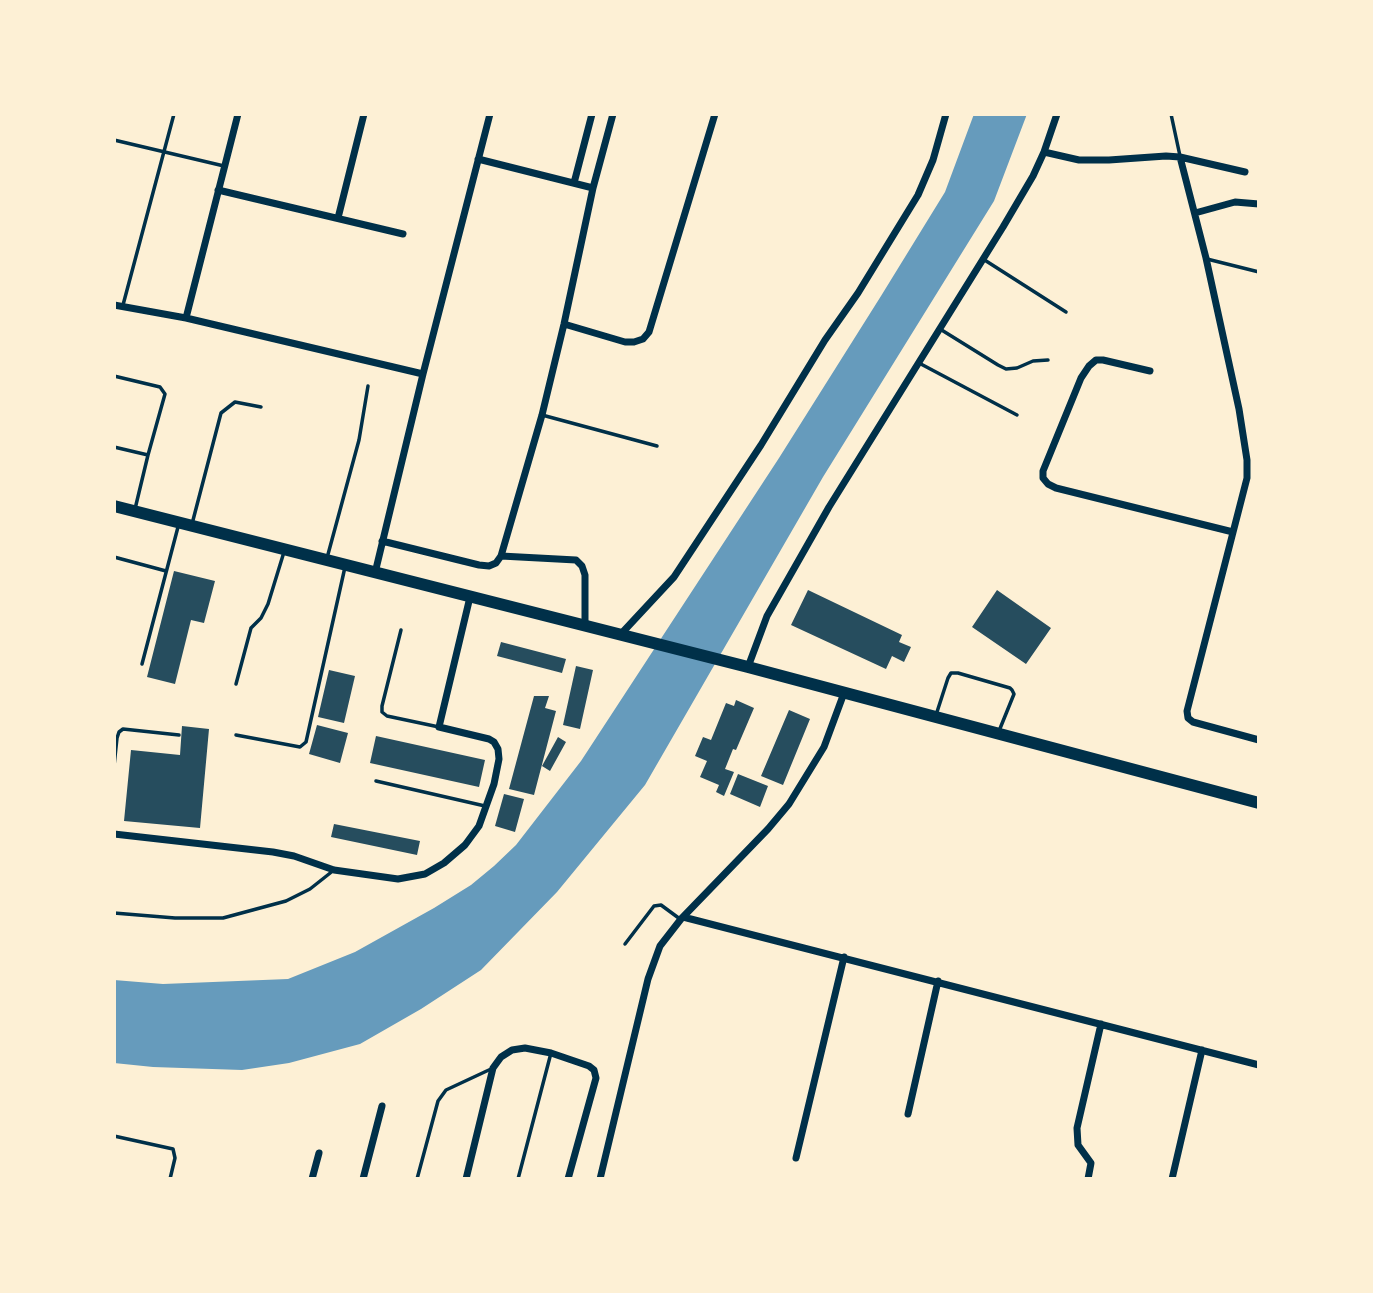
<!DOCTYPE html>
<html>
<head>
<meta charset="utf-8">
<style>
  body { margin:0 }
  #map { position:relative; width:1373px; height:1293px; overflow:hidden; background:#fdf0d5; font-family:Inter,sans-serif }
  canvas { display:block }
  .frame { position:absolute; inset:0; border:116px solid #fdf0d5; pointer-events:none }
</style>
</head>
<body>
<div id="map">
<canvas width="1373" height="1293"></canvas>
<div class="frame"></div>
</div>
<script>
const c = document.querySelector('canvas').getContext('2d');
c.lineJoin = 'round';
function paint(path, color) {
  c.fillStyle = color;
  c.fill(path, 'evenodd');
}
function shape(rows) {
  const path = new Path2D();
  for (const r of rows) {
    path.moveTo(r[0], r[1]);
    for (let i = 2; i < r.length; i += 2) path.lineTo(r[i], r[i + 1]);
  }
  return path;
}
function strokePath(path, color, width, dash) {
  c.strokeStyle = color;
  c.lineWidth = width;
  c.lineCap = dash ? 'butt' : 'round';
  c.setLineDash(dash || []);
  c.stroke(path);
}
const water = shape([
  [974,114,1027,114,994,201,823,477,645,785,557,892,481,970,421,1009,360,1044,289,1063,242,1070,153,1067,114,1063,114,980,163,984,288,979,355,952,434,908,471,885,494,866,516,845,581,761,779,458,881,296,945,192]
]);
const building = shape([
  [174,571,215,581,204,623,191,620,175,684,147,677],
  [808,590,902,635,899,642,911,647,904,662,892,656,886,669,791,625],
  [997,590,1051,628,1026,664,972,627],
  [501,642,566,659,562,673,497,656],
  [576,666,593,670,580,729,563,725],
  [329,670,355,676,344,723,318,717],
  [534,696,549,696,545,708,556,711,534,795,509,789],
  [736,700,754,708,736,750,733,749,725,769,734,772,724,796,716,792,719,785,700,777,707,761,695,756,703,737,711,740,726,703,734,706],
  [789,710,810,719,783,785,761,776],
  [317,725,348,733,340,763,309,754],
  [182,726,209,729,200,828,124,821,131,750,180,755],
  [376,736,485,760,479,787,370,763],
  [558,737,566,742,550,771,542,766],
  [738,774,768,786,760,807,730,794],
  [504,794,524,799,515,832,495,826],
  [334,824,420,841,417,855,331,837]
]);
const service = shape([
  [1171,114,1180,156],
  [114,140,224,166],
  [983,259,1066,312],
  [1207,259,1259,272],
  [123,305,174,114],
  [940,329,998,365,1006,369,1017,368,1033,361,1048,360],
  [919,363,1017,415],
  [114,376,160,387,165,394,148,455,135,509],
  [542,415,657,446],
  [114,447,148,455],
  [192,524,221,413,235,402,261,407],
  [114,557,166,571],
  [327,558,359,440,368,386],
  [401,630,382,706,382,712,387,716,439,727],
  [142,664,178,527],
  [236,684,251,628,261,618,268,604,284,552],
  [936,715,948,678,951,673,958,673,1010,688,1012,690,1014,694,999,731],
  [236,735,300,747,306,742,345,567],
  [114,766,117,738,119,732,123,729,179,735],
  [376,781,485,806],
  [114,913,175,918,223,918,286,901,310,889,334,870],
  [625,944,654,906,661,905,680,919],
  [114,1136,173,1149,175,1158,170,1179],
  [417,1179,438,1101,446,1090,491,1069],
  [518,1179,551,1053]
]);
const minor = shape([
  [1044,152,1079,160,1109,160,1166,156,1180,157,1245,172],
  [1180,157,1206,258,1239,409,1247,460,1247,478,1187,711,1188,718,1193,722,1259,740],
  [478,159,593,188],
  [574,183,592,114],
  [218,190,403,234],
  [1195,213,1235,202,1259,204],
  [338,218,364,114],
  [114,305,186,318,423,374],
  [186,318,238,114],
  [564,324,625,342,634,342,643,339,649,332,715,114],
  [1150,371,1103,360,1096,360,1089,366,1081,378,1043,471,1043,478,1048,484,1056,488,1233,532],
  [382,541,479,565,489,566,496,563,501,556,542,415,564,324,593,188,613,114],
  [501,556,576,560,582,566,585,575,585,626],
  [375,573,423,374,490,114],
  [620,635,674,577,761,445,825,340,858,293,918,195,933,160,946,114],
  [748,667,767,616,829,507,1003,227,1033,176,1044,152,1057,114],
  [114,834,273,852,294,856,334,870,398,879,425,874,444,863,465,845,479,826,494,784,499,759,498,749,494,742,489,739,439,727,470,597],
  [683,917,1259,1065],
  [908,1114,938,981],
  [796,1158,844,957],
  [312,1179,319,1153],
  [363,1179,382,1106],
  [466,1179,493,1068,501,1057,512,1050,525,1048,551,1053,589,1066,594,1070,596,1078,568,1179],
  [600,1179,648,979,660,946,681,919,768,829,789,804,824,747,844,693],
  [1088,1179,1091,1163,1078,1145,1077,1128,1101,1024],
  [1172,1179,1202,1050]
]);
const primary = shape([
  [114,506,748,667,1259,803]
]);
paint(water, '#669bbc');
paint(building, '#264d5e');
strokePath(service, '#003049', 3.5);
strokePath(minor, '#003049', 7);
strokePath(primary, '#003049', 12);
</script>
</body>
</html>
